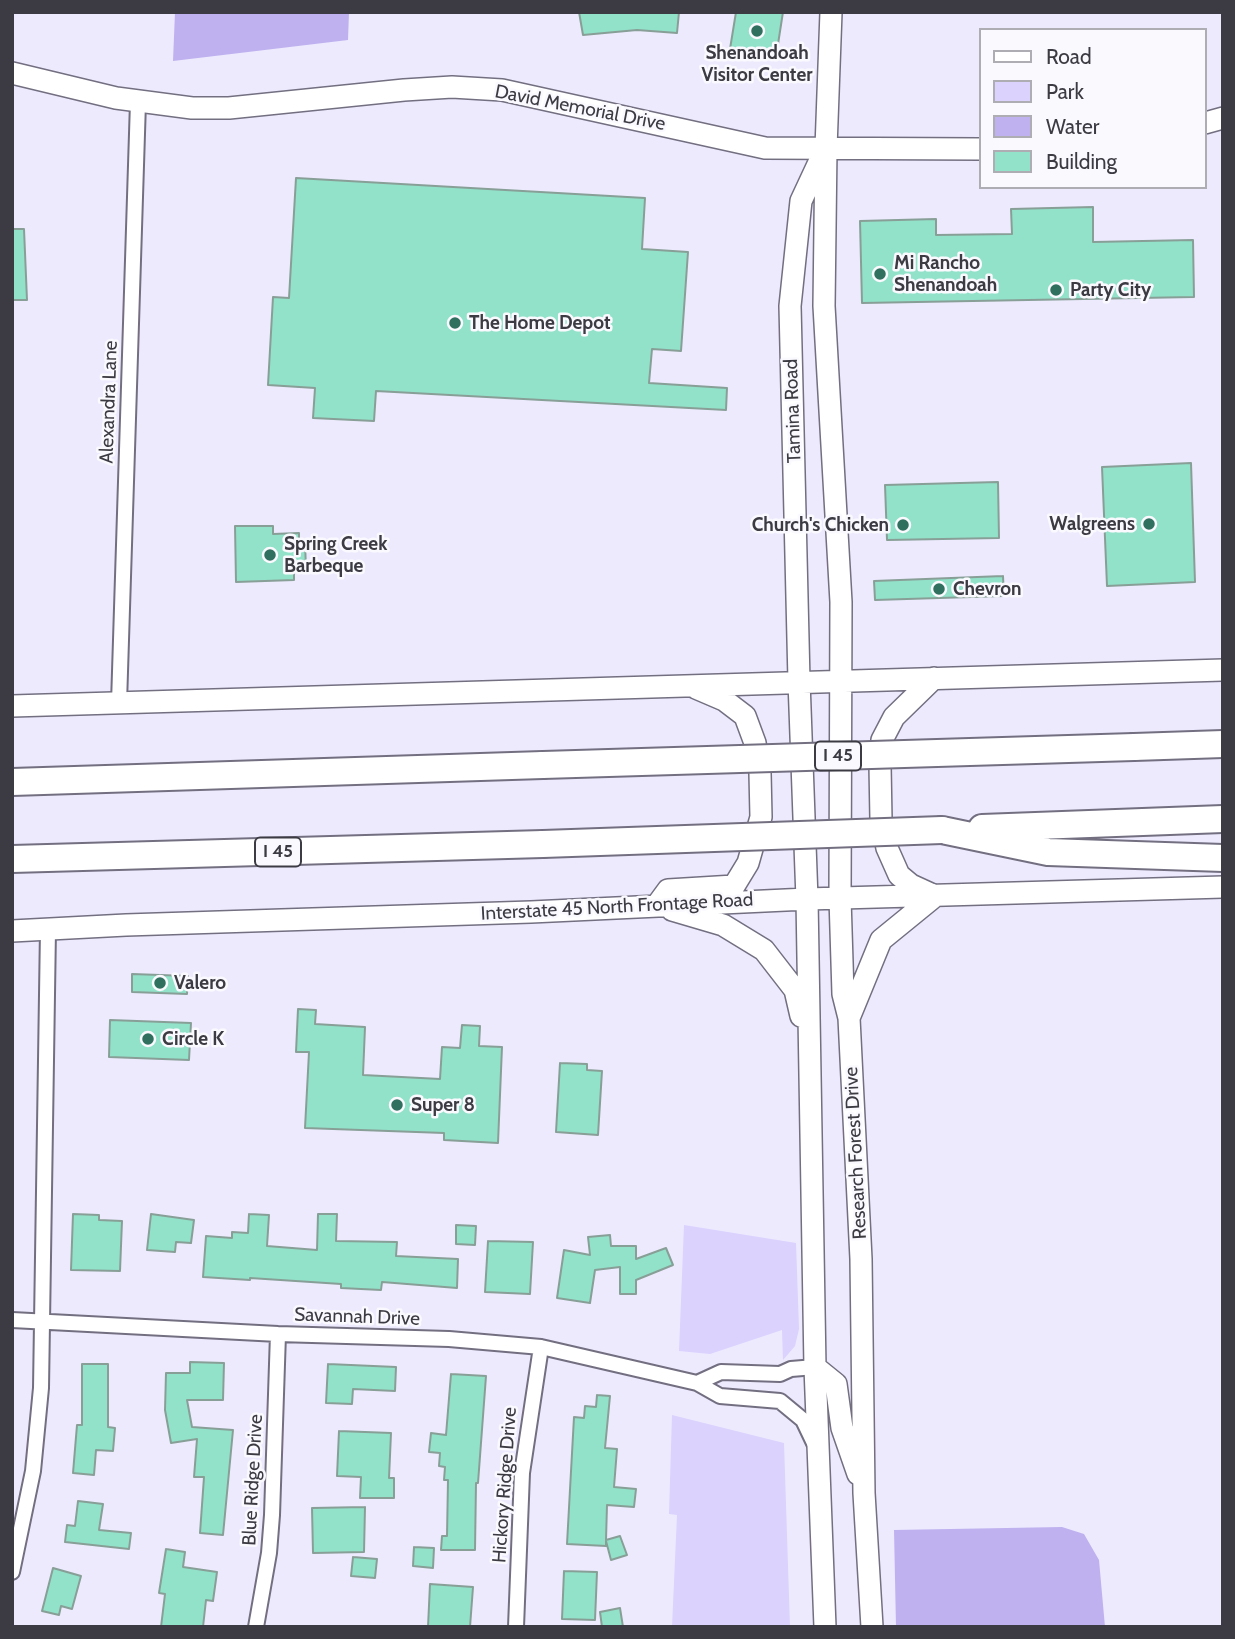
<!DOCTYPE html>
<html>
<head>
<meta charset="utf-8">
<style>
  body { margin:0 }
  #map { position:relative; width:1235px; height:1639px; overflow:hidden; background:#edeafe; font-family:Cabin,sans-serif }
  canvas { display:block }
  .frame { position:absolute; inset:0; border:14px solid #3c3b43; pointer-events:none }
  .legend { position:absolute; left:979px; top:28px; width:228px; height:161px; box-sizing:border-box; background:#faf9fe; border:2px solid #aeadb3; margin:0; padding:9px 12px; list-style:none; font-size:21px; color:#3c3b43 }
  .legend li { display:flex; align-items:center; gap:14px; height:35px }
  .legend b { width:35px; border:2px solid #aeadb3 }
</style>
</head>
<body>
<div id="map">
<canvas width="1235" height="1639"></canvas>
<div class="frame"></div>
<ul class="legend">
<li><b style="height:9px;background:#fff"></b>Road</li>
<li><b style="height:19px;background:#dbd2fe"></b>Park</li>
<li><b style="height:19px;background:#bfb1ef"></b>Water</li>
<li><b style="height:19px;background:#91e2c9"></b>Building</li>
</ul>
</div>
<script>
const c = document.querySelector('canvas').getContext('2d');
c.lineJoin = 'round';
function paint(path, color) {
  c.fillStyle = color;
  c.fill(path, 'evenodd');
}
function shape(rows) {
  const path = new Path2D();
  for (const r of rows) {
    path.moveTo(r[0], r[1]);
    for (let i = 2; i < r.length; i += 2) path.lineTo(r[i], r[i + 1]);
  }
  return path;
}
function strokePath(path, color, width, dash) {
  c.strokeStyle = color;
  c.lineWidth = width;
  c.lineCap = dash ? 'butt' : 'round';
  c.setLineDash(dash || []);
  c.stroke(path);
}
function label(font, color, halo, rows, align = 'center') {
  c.font = font + ' Cabin,sans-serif';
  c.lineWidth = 5;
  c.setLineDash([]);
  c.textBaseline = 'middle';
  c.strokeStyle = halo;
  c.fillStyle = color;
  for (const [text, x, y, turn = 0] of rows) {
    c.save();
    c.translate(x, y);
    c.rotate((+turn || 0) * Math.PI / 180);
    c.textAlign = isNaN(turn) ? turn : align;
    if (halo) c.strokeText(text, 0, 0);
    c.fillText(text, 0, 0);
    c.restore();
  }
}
const green = shape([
  [684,1225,796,1243,799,1329,795,1346,783,1360,782,1330,710,1354,679,1351],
  [672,1415,784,1443,790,1627,672,1627,677,1515,669,1514]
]);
const water = shape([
  [175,12,349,12,348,40,173,61],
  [1062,1527,1084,1534,1099,1560,1105,1627,896,1627,894,1530]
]);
const building = shape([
  [579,12,679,12,677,33,637,30,583,35,579,12],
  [736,12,783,12,776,57,730,49,736,12],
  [296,178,645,198,642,249,688,252,681,351,652,349,649,383,727,388,726,410,376,391,374,421,313,418,315,388,268,385,273,297,289,298,296,178],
  [1093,207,1093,242,1193,240,1194,297,862,303,860,221,936,219,936,235,1012,234,1011,209,1093,207],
  [12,229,24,229,27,300,12,300,12,229],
  [1191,463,1195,582,1107,586,1102,467,1191,463],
  [998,482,999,538,887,540,885,485,998,482],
  [235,526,273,526,273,534,299,533,299,542,305,542,306,569,294,569,294,580,236,582,235,526],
  [1003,576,1004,596,875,600,874,581,1003,576],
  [132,974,188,976,187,994,132,992,132,974],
  [298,1009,316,1010,315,1024,365,1027,363,1075,440,1079,442,1047,460,1048,462,1025,480,1026,479,1046,502,1047,498,1143,444,1140,444,1133,305,1128,309,1052,296,1052,298,1009],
  [110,1020,191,1023,189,1060,109,1057,110,1020],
  [560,1063,587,1064,587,1070,602,1071,598,1135,556,1132,560,1063],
  [73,1214,99,1215,99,1220,122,1221,120,1271,71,1270,73,1214],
  [151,1214,194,1220,191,1243,176,1242,175,1252,147,1250,151,1214],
  [249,1214,269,1215,267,1246,317,1250,318,1214,337,1214,336,1241,397,1242,396,1256,458,1259,457,1288,382,1282,381,1290,341,1288,341,1284,250,1278,250,1280,203,1277,206,1236,232,1238,232,1232,248,1233,249,1214],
  [456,1225,476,1226,475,1245,456,1244,456,1225],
  [610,1235,611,1246,636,1246,636,1259,666,1248,673,1265,636,1280,636,1294,620,1294,620,1267,595,1270,590,1303,557,1298,564,1250,590,1255,588,1237,610,1235],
  [488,1241,533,1242,530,1294,485,1292,488,1241],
  [190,1362,224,1363,223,1400,187,1400,192,1427,233,1430,223,1535,200,1533,204,1477,194,1477,197,1439,171,1443,165,1410,166,1373,190,1373,190,1362],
  [82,1364,108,1364,108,1427,115,1428,113,1451,96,1450,94,1475,73,1473,77,1425,82,1425,82,1364],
  [328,1364,396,1367,395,1391,353,1389,352,1404,326,1403,328,1364],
  [451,1374,486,1376,478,1483,476,1483,475,1550,441,1550,442,1536,447,1536,448,1480,444,1480,445,1467,439,1466,440,1453,429,1452,431,1433,446,1435,451,1374],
  [597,1395,610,1396,605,1448,617,1449,614,1487,636,1489,634,1507,607,1505,606,1540,620,1536,627,1555,611,1560,606,1541,606,1546,567,1544,574,1417,584,1418,585,1406,596,1407,597,1395],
  [339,1431,391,1433,389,1478,394,1478,394,1498,360,1498,361,1477,337,1476,339,1431],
  [78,1501,103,1504,99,1530,131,1533,129,1549,65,1542,67,1525,75,1526,78,1501],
  [365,1507,364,1552,313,1553,312,1508,365,1507],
  [414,1547,434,1548,433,1568,413,1566,414,1547],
  [166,1549,185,1552,183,1567,217,1572,213,1601,206,1600,203,1627,161,1627,165,1594,159,1593,166,1549],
  [353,1557,377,1559,375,1578,351,1576,353,1557],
  [53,1568,81,1576,72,1609,61,1606,59,1615,42,1611,53,1568],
  [564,1571,597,1572,595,1620,562,1619,564,1571],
  [430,1584,473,1587,470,1627,428,1627,430,1584],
  [620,1608,623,1627,602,1627,600,1612,620,1608]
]);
const street = shape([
  [119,703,138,102],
  [12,1320,278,1334,449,1339,541,1347,697,1383,720,1396,780,1401,803,1420,814,1443],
  [697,1383,721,1372,780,1374,791,1369,815,1367],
  [12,1572,33,1471,41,1388,48,929],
  [256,1627,269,1553,272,1515,278,1334],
  [516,1627,522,1473,541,1347]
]);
const secondary = shape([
  [831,12,826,148,824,306,841,602,840,898,843,994,849,1018,861,1259,864,1493,872,1627],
  [12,73,116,98,192,108,229,108,404,90,452,87,502,90,765,148,981,149],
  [1205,123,1223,118],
  [822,156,801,201,790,306,799,681,807,899,815,1367,825,1627],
  [12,706,1223,670],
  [657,905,668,890,734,886,748,863,761,817,760,773,755,743,745,716,724,700,696,688],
  [672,910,723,925,764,950,795,990,801,1016],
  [12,931,126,925,531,912,807,899,1223,887],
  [849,1018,881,940,935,896,911,885,899,875,887,848,881,820,880,765,882,740,894,717,934,678],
  [815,1367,836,1384,842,1428,858,1474]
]);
const highway = shape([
  [1134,747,1223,744],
  [12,782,543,765],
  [982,828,1223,819],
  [942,830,1048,852,1223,858],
  [12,859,543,844]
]);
const highwayBridge = shape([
  [543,765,1134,747],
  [543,844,942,830]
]);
const markers = [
  [757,31,7,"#30705f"],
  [880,274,7,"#30705f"],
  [1056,290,7,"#30705f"],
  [455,323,7,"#30705f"],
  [1149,524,7,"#30705f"],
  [903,525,7,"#30705f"],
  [270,555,7,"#30705f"],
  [939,589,7,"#30705f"],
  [160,983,7,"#30705f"],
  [148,1039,7,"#30705f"],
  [397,1105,7,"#30705f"]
];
const shields = [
  [838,756,46],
  [278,852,46]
];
const shieldNames = [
  ["I 45",838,756],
  ["I 45",278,852]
];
const poiNames = [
  ["Shenandoah",757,53,"center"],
  ["Visitor Center",757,75,"center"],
  ["Mi Rancho",894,263],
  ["Shenandoah",894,285],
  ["Party City",1070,290],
  ["The Home Depot",469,323],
  ["Walgreens",1135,524,"right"],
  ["Church's Chicken",889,525,"right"],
  ["Spring Creek",284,544],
  ["Barbeque",284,566],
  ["Chevron",953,589],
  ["Valero",174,983],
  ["Circle K",162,1039],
  ["Super 8",411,1105]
];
const streetNames = [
  ["David Memorial Drive",580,108,11],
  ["Alexandra Lane",109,402,-88],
  ["Tamina Road",793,411,-92],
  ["Interstate 45 North Frontage Road",617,907,-3],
  ["Research Forest Drive",856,1153,-93],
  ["Savannah Drive",357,1317,2],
  ["Blue Ridge Drive",253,1480,-87],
  ["Hickory Ridge Drive",505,1485,-86]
];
paint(green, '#dbd2fe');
paint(water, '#bfb1ef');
paint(building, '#91e2c9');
strokePath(building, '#889f97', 2);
strokePath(street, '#736f81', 18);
strokePath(secondary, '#736f81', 24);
strokePath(highway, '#736f81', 30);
strokePath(street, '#fff', 14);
strokePath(secondary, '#fff', 21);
strokePath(highway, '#fff', 26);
strokePath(highwayBridge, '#736f81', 30, []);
strokePath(highwayBridge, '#fff', 26);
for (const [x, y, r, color] of markers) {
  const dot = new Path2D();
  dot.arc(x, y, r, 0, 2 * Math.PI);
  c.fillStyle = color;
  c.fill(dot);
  strokePath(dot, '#faf9fe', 2.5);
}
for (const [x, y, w] of shields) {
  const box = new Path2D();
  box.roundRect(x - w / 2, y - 14.5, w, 29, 5);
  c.fillStyle = '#faf9fe';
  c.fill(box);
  strokePath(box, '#3c3b43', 2);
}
label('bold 18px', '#3c3b43', null, shieldNames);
label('bold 19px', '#3c3b43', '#faf9fe', poiNames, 'left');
label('19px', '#3c3b43', '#faf9fe', streetNames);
</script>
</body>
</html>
